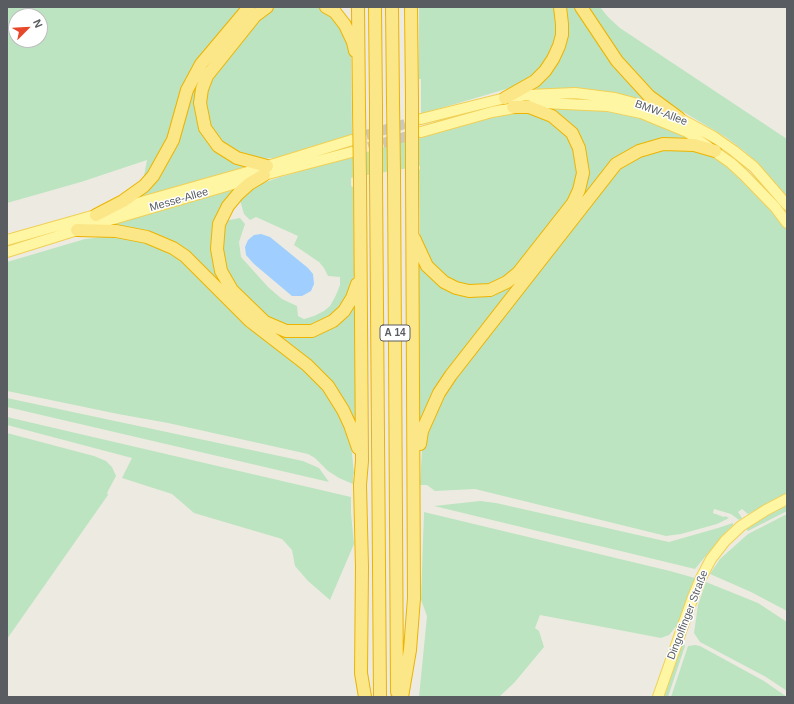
<!DOCTYPE html>
<html>
<head>
<meta charset="utf-8">
<style>
  body { margin:0 }
  #map { position:relative; width:794px; height:704px; overflow:hidden; background:#edebe1; font-family:Helvetica,sans-serif }
  canvas { display:block }
  .frame { position:absolute; inset:0; border:8px solid #595d62; pointer-events:none }
  .north { position:absolute; left:8px; top:8px; width:40px; height:40px; box-sizing:border-box; background:#fff; border:1px solid #bdbec0; border-radius:50%; rotate:66deg; font-size:11px; font-weight:700; line-height:16px; text-align:center; color:#595d62 }
  .north::after { content:''; display:block; margin:auto; width:14px; height:18px; background:#e8472b; clip-path:polygon(50% 0,100% 100%,50% 72%,0 100%) }
</style>
</head>
<body>
<div id="map">
<canvas width="794" height="704"></canvas>
<div class="frame"></div>
<div class="north">N</div>
</div>
<script>
const c = document.querySelector('canvas').getContext('2d');
c.lineJoin = 'round';
function paint(path, color) {
  c.fillStyle = color;
  c.fill(path, 'evenodd');
}
function shape(rows) {
  const path = new Path2D();
  for (const r of rows) {
    path.moveTo(r[0], r[1]);
    for (let i = 2; i < r.length; i += 2) path.lineTo(r[i], r[i + 1]);
  }
  return path;
}
function strokePath(path, color, width, dash) {
  c.strokeStyle = color;
  c.lineWidth = width;
  c.lineCap = dash ? 'butt' : 'round';
  c.setLineDash(dash || []);
  c.stroke(path);
}
function label(font, color, halo, rows, align = 'center') {
  c.font = font + ' Helvetica,sans-serif';
  c.lineWidth = 3;
  c.setLineDash([]);
  c.textBaseline = 'middle';
  c.strokeStyle = halo;
  c.fillStyle = color;
  for (const [text, x, y, turn = 0] of rows) {
    c.save();
    c.translate(x, y);
    c.rotate((+turn || 0) * Math.PI / 180);
    c.textAlign = isNaN(turn) ? turn : align;
    if (halo) c.strokeText(text, 0, 0);
    c.fillText(text, 0, 0);
    c.restore();
  }
}
const green = shape([
  [7,7,244,7,203,54,163,154,143,181,147,160,81,182,7,203],
  [16,16,40,16,40,40,16,40],
  [254,7,261,7,215,58,199,122,247,165,247,168,132,201,146,187,201,70],
  [276,7,317,7,326,12,335,20,344,31,351,55,352,135,275,158,258,159,228,150,206,121,205,87,253,23,271,9],
  [419,7,557,7,559,18,552,54,532,78,513,87,421,114,421,79,419,79],
  [565,7,576,7,652,105,635,98,619,95,564,89,530,91,547,75],
  [586,7,600,7,608,17,620,28,787,139,787,197,759,165,744,151,727,138,657,96,629,70],
  [586,107,635,116,674,131,698,143,683,141,613,163,418,430,417,253,434,279,491,292,575,205,584,153,542,108],
  [531,112,562,127,579,158,576,189,519,268,499,283,471,288,437,273,420,238,419,170,420,169,420,166,351,178,351,186,353,187,354,273,353,283,344,304,328,320,300,329,271,322,236,289,222,264,224,221,240,218,245,224,239,242,241,257,268,287,282,299,297,306,298,316,304,319,314,316,324,311,330,306,336,295,340,285,340,277,328,276,324,268,319,262,294,245,298,236,256,217,250,220,244,214,239,197,255,186,277,178,498,114],
  [681,147,712,156,723,162,758,194,787,230,787,494,748,514,742,509,738,512,742,518,739,520,731,514,714,509,713,513,724,517,725,516,729,518,717,524,681,534,666,536,475,489,435,491,427,485,420,485,422,450,425,435,443,394,610,174,634,156],
  [242,185,213,246,251,314,304,334,355,298,358,432,348,414,197,263,104,226],
  [103,237,117,237,138,240,154,246,183,261,280,350,316,380,338,410,351,443,354,474,353,475,353,484,339,478,328,471,315,458,308,454,168,423,118,414,7,391,7,262,85,239],
  [7,398,303,461,319,468,329,482,7,407],
  [7,417,351,497,351,513,354,544,330,600,308,581,295,566,292,550,282,539,194,513,172,494,122,478,132,458,7,425],
  [7,433,94,456,106,461,112,467,116,476,107,493,108,495,7,639],
  [480,501,496,503,669,542,718,528,733,523,733,525,723,535,695,569,434,506],
  [787,504,787,511,748,531,746,529,773,511],
  [424,512,670,571,695,578,688,595,678,624,669,635,661,638,540,615,535,628,539,631,544,647,514,683,499,697,419,697,427,616,421,600],
  [787,514,787,611,751,592,710,574,720,559,748,534],
  [706,582,758,603,787,622,787,691,766,677,700,642,694,633,698,605],
  [682,642,684,644,685,646,668,697,664,697],
  [695,645,700,646,764,681,787,697,671,697,688,646]
]);
const water = shape([
  [261,234,270,237,308,268,313,274,314,284,311,291,302,296,292,296,254,264,246,255,245,247,248,240,254,235]
]);
const majorTunnel = shape([
  [352,139,419,120],
  [354,151,419,133]
]);
const major = shape([
  [421,119,505,98,528,95,575,93,615,98,649,107,679,118,714,137,734,151,754,167,787,205],
  [421,132,492,112,543,103,608,106,641,113,687,132,731,163,744,175,775,207,787,223],
  [7,240,258,169,352,140],
  [7,252,103,222,264,175,352,152],
  [658,697,693,597,701,578,711,559,725,541,741,526,766,510,787,499]
]);
const highway = shape([
  [267,7,255,16,207,76,202,89,200,103,205,128,218,146,237,158,267,166],
  [326,7,335,12,345,25,353,42,355,51],
  [358,7,359,108],
  [375,7,376,105],
  [392,7,393,101],
  [411,7,412,98],
  [581,7,617,61,649,96,679,118],
  [505,98,535,81,545,71,553,59,559,46,562,35,562,24,560,7],
  [394,173,397,692],
  [264,175,249,184,238,194,228,206,219,224,217,249,221,271,232,290,265,322,286,331,312,331,333,321,344,311,352,298,357,284],
  [376,177,380,697],
  [360,180,362,461,360,485,362,567,361,673,365,697],
  [96,215,123,201,144,186,153,176,173,140,187,90,201,64,249,7],
  [77,230,116,231,147,237,173,248,185,256,250,321,307,365,328,386,343,410,350,425,358,448],
  [414,238,427,266,444,282,456,288,469,291,490,290,507,282,518,273,573,203,579,190,583,173,579,148,572,133,552,116,529,107,513,107],
  [420,444,422,431,439,393,451,375,616,164,639,151,663,144,694,145,715,151],
  [402,697,410,650,414,598,412,169]
]);
const highwayBridge = shape([
  [412,98,412,169],
  [393,101,394,173],
  [376,105,376,177],
  [359,108,360,180]
]);
const shields = [
  [395,333,30]
];
const shieldNames = [
  ["A 14",395,333]
];
const streetNames = [
  ["BMW-Allee",661,113,20],
  ["Messe-Allee",179,200,-16],
  ["Dingolfinger Straße",688,615,-69]
];
paint(green, '#bde4c0');
paint(water, '#9fceff');
strokePath(majorTunnel, '#c8c8c1', 10, [10, 5]);
strokePath(major, '#f0d056', 12);
strokePath(highway, '#ecb301', 14);
strokePath(major, '#fff6a4', 10);
strokePath(highway, '#fce788', 12);
strokePath(highwayBridge, '#ecb301', 14, []);
strokePath(highwayBridge, '#fce788', 12);
for (const [x, y, w] of shields) {
  const box = new Path2D();
  box.roundRect(x - w / 2, y - 8, w, 16, 3);
  c.fillStyle = '#fff';
  c.fill(box);
  strokePath(box, '#595d62', 1);
}
label('bold 10px', '#595d62', null, shieldNames);
label('11px', '#595d62', '#fff', streetNames);
</script>
</body>
</html>
